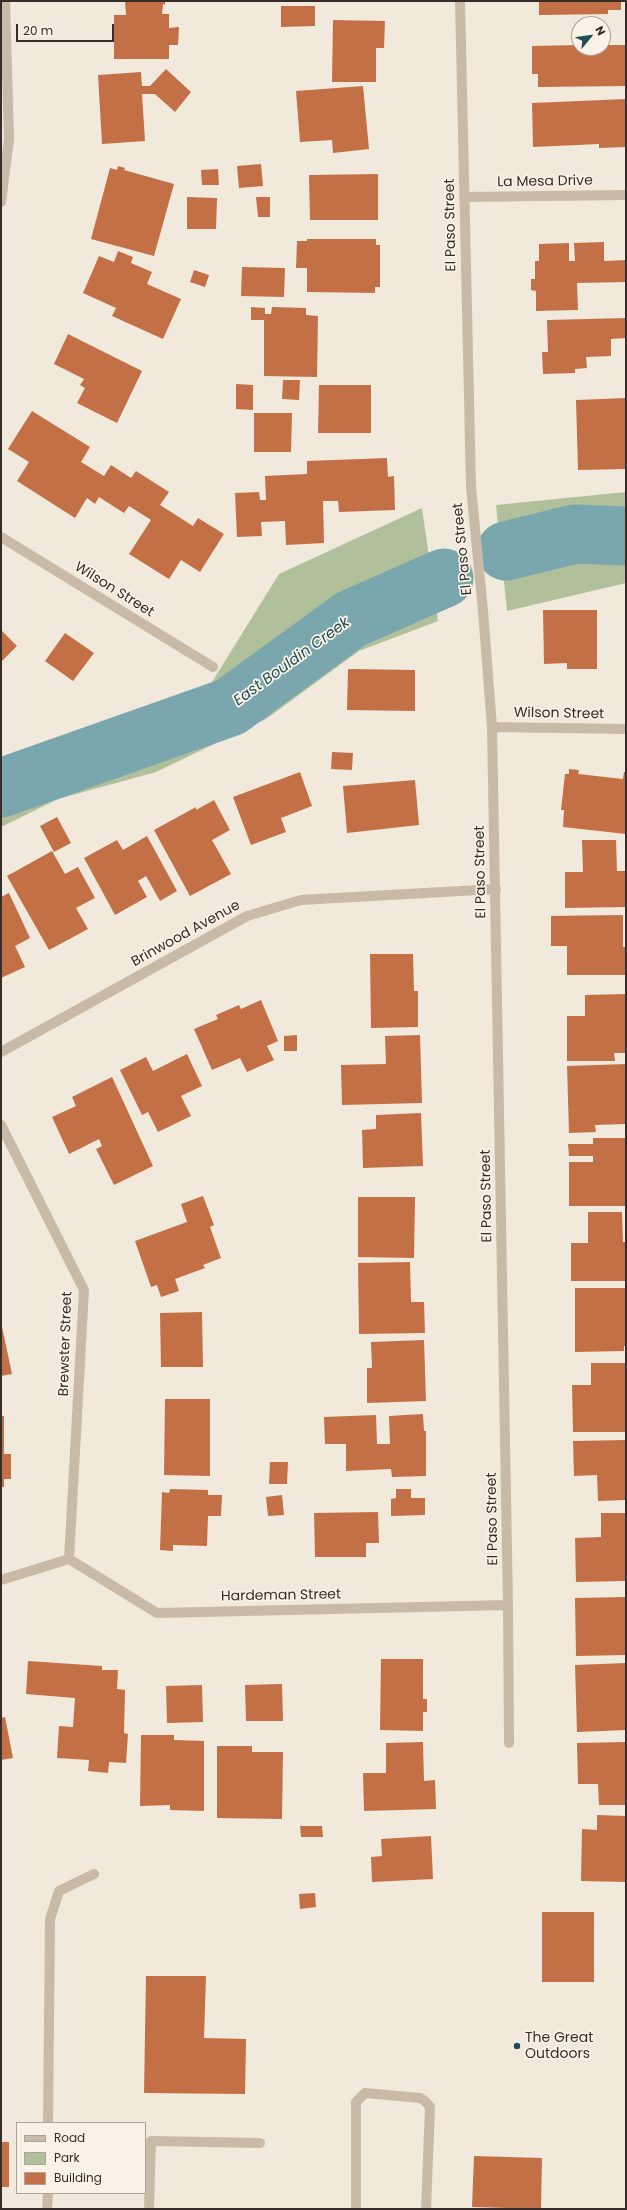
<!DOCTYPE html>
<html>
<head>
<meta charset="utf-8">
<style>
  body { margin:0 }
  #map { position:relative; width:627px; height:2210px; overflow:hidden; background:#f1e9db; font-family:Poppins,sans-serif }
  canvas { display:block }
  .frame { position:absolute; inset:0; border:2px solid #362d28; pointer-events:none }
  .legend { position:absolute; left:16px; top:2122px; width:130px; height:72px; box-sizing:border-box; background:#f9f2e7; border:1px solid #aba39b; margin:0; padding:5px 7px; list-style:none; font-size:12px; color:#362d28 }
  .legend li { display:flex; align-items:center; gap:8px; height:20px }
  .legend b { width:20px; border:1px solid #aba39b }
  .north { position:absolute; left:571px; top:16px; width:40px; height:40px; box-sizing:border-box; background:#f9f2e7; border:1px solid #aba39b; border-radius:50%; rotate:61deg; font-size:11px; font-weight:700; line-height:16px; text-align:center; color:#362d28 }
  .north::after { content:''; display:block; margin:auto; width:14px; height:18px; background:#1e4e56; clip-path:polygon(50% 0,100% 100%,50% 72%,0 100%) }
  .scale { position:absolute; left:16px; top:24px; width:98px; height:18px; box-sizing:border-box; border:2px solid #362d28; border-top:0; padding-left:5px; font-size:12px; line-height:14px; white-space:nowrap; color:#362d28; -webkit-text-stroke:3px #f9f2e7; paint-order:stroke }
</style>
</head>
<body>
<div id="map">
<canvas width="627" height="2210"></canvas>
<div class="frame"></div>
<ul class="legend">
<li><b style="height:5px;background:#c9baa7"></b>Road</li>
<li><b style="height:11px;background:#b0c09b"></b>Park</li>
<li><b style="height:11px;background:#c47047"></b>Building</li>
</ul>
<div class="north">N</div>
<div class="scale">20 m</div>
</div>
<script>
const c = document.querySelector('canvas').getContext('2d');
c.lineJoin = 'round';
function paint(path, color) {
  c.fillStyle = color;
  c.fill(path, 'evenodd');
}
function shape(rows) {
  const path = new Path2D();
  for (const r of rows) {
    path.moveTo(r[0], r[1]);
    for (let i = 2; i < r.length; i += 2) path.lineTo(r[i], r[i + 1]);
  }
  return path;
}
function strokePath(path, color, width, dash) {
  c.strokeStyle = color;
  c.lineWidth = width;
  c.lineCap = dash ? 'butt' : 'round';
  c.setLineDash(dash || []);
  c.stroke(path);
}
function label(font, color, halo, rows, align = 'center') {
  c.font = font + ' Poppins,sans-serif';
  c.lineWidth = 3.5;
  c.setLineDash([]);
  c.textBaseline = 'middle';
  c.strokeStyle = halo;
  c.fillStyle = color;
  for (const [text, x, y, turn = 0] of rows) {
    c.save();
    c.translate(x, y);
    c.rotate((+turn || 0) * Math.PI / 180);
    c.textAlign = isNaN(turn) ? turn : align;
    if (halo) c.strokeText(text, 0, 0);
    c.fillText(text, 0, 0);
    c.restore();
  }
}
const green = shape([
  [626,492,626,583,507,611,496,505],
  [422,508,438,621,359,651,266,719,156,772,58,799,1,827,1,760,207,690,279,574]
]);
const river = shape([
  [506,551,575,534,626,536],
  [1,788,230,707,351,619,444,578]
]);
const building = shape([
  [125,1,165,1,165,5,163,4,162,14,169,14,169,28,179,27,178,45,169,45,169,59,114,59,114,15,126,15],
  [539,1,621,1,621,10,608,10,608,14,539,15],
  [281,6,315,6,315,26,281,27],
  [333,20,385,21,384,48,376,48,376,82,332,82],
  [579,45,579,48,603,48,603,45,626,45,626,86,538,87,538,74,532,74,532,46],
  [166,69,191,92,175,112,155,94,142,94,145,141,102,144,98,75,141,72,142,86,150,86],
  [363,86,369,149,333,153,332,140,300,142,296,91],
  [626,99,626,147,599,148,599,144,533,147,532,103],
  [261,164,263,186,239,188,237,166],
  [118,166,125,168,124,170,174,184,154,256,91,239,110,168,117,170],
  [218,169,219,185,202,185,201,170],
  [378,174,378,220,310,220,309,175],
  [187,197,217,198,216,229,187,229],
  [256,197,270,197,270,217,258,217],
  [307,239,376,239,376,245,380,245,380,287,375,287,375,293,307,292,307,268,296,268,297,241,307,241],
  [604,242,604,261,626,260,626,282,577,283,578,310,536,311,536,291,531,290,531,279,535,279,535,261,539,261,539,244,569,243,569,261,575,261,574,243],
  [118,251,133,257,131,263,152,272,147,284,181,299,163,339,112,316,116,308,83,293,99,256,114,262],
  [242,267,285,268,284,297,241,296],
  [194,270,209,275,205,287,190,282],
  [251,307,265,308,265,314,271,314,272,307,306,308,306,315,318,316,317,377,264,376,264,320,251,320],
  [626,318,626,338,611,339,611,356,586,357,587,368,575,369,575,373,543,374,542,352,548,352,547,320],
  [68,334,142,371,117,423,77,403,85,388,80,385,84,379,54,364],
  [283,380,300,380,299,400,282,399],
  [236,384,253,385,253,410,236,409],
  [319,385,371,385,371,433,318,433],
  [626,398,626,469,578,470,576,400],
  [32,411,90,447,81,462,104,476,111,465,131,478,136,471,169,492,160,505,193,526,198,518,224,534,200,572,181,560,169,579,129,554,151,520,129,506,124,513,99,497,95,504,87,498,75,518,17,481,29,462,8,449],
  [254,413,292,413,291,452,254,452],
  [387,458,388,477,394,476,395,510,339,512,338,501,323,501,324,543,286,545,285,521,261,522,262,536,237,537,235,493,259,492,260,500,266,500,265,476,307,474,307,461],
  [543,610,597,610,597,669,567,669,567,663,544,664],
  [1,630,17,646,1,662],
  [65,633,94,653,73,681,45,661],
  [348,669,415,670,415,711,347,710],
  [332,752,353,753,352,770,331,769],
  [569,769,579,770,578,774,623,779,624,772,626,772,626,834,563,827,564,810,561,810,565,774,569,774],
  [300,772,312,806,281,818,286,832,251,845,233,797],
  [415,780,419,825,347,833,343,786],
  [214,800,230,830,212,840,231,874,190,896,154,830,196,807,196,810],
  [57,817,71,843,54,852,40,826],
  [147,836,177,891,160,901,146,876,138,881,147,897,115,915,84,858,117,840,123,850],
  [582,840,616,840,617,871,626,871,626,907,565,908,565,872,583,872],
  [52,851,65,874,78,867,95,898,76,908,88,929,49,950,7,876],
  [9,893,30,938,15,946,25,967,1,978,1,897],
  [623,915,623,947,626,947,626,975,567,975,567,946,551,946,551,916],
  [370,954,413,954,414,991,418,991,418,1027,371,1028],
  [626,994,626,1053,614,1053,615,1061,567,1061,567,1016,585,1016,585,995],
  [261,1000,278,1041,267,1046,274,1060,247,1072,240,1058,212,1070,194,1029,218,1019,216,1015,239,1005,241,1009],
  [297,1035,297,1051,284,1051,284,1036],
  [420,1035,422,1103,342,1105,341,1065,386,1064,385,1036],
  [187,1054,202,1086,181,1096,191,1116,158,1132,148,1112,142,1115,120,1070,146,1057,153,1071],
  [626,1064,626,1124,595,1125,596,1132,569,1133,567,1066],
  [112,1077,153,1166,114,1185,96,1149,102,1146,99,1139,69,1154,52,1117,76,1106,72,1097],
  [421,1113,423,1166,363,1168,362,1130,376,1129,376,1115],
  [593,1138,626,1138,626,1206,569,1206,569,1162,593,1162,593,1156,569,1156,568,1144,593,1144],
  [203,1196,214,1225,210,1227,221,1258,203,1265,205,1268,175,1279,179,1291,161,1297,157,1285,151,1287,135,1241,187,1222,181,1204],
  [358,1197,415,1197,414,1258,358,1257],
  [588,1212,622,1212,623,1242,626,1242,626,1281,571,1281,571,1243,588,1243],
  [410,1262,411,1302,424,1302,425,1333,359,1334,358,1263],
  [575,1288,626,1288,626,1346,624,1346,624,1351,575,1352],
  [202,1312,203,1367,161,1367,160,1313],
  [1,1322,12,1374,1,1376],
  [424,1340,426,1401,367,1403,367,1368,372,1368,371,1342],
  [591,1363,625,1363,626,1432,573,1432,572,1385,591,1385],
  [165,1399,210,1399,210,1476,164,1475],
  [423,1414,424,1431,426,1431,426,1476,392,1477,391,1469,346,1471,346,1444,325,1444,324,1417,376,1415,377,1444,390,1444,389,1416],
  [1,1416,4,1416,4,1454,11,1454,11,1479,4,1479,4,1487,1,1487],
  [626,1440,626,1500,598,1501,597,1475,574,1476,573,1441],
  [270,1462,288,1462,287,1484,269,1484],
  [170,1489,208,1490,208,1495,222,1495,221,1516,208,1516,207,1546,173,1545,173,1551,160,1550,162,1492,169,1493],
  [396,1489,411,1489,411,1498,425,1498,425,1515,391,1516,391,1499,396,1498],
  [282,1495,284,1515,268,1516,266,1497],
  [378,1512,379,1543,366,1543,366,1557,315,1557,314,1513],
  [601,1513,626,1513,626,1581,576,1582,575,1538,601,1537],
  [626,1597,626,1655,576,1656,575,1598],
  [381,1659,423,1659,423,1699,427,1699,427,1712,423,1712,423,1731,380,1730],
  [28,1661,102,1666,102,1670,118,1670,117,1689,125,1690,124,1733,128,1734,126,1763,109,1762,108,1773,88,1771,89,1760,57,1758,59,1726,73,1727,75,1698,26,1694],
  [626,1663,626,1730,577,1732,575,1665],
  [282,1684,283,1721,246,1721,245,1685],
  [202,1685,203,1722,167,1723,166,1686],
  [5,1717,13,1758,1,1760,1,1718],
  [141,1735,174,1735,174,1740,204,1741,204,1811,170,1810,170,1805,140,1806],
  [423,1742,424,1781,435,1780,436,1809,364,1811,363,1773,386,1773,386,1743],
  [626,1742,626,1805,599,1805,598,1784,578,1784,577,1743],
  [217,1746,252,1746,252,1752,283,1752,282,1819,217,1818],
  [597,1815,626,1816,626,1882,581,1881,582,1829,597,1830],
  [300,1826,322,1826,323,1837,301,1837],
  [431,1836,433,1879,372,1882,371,1857,382,1856,381,1839],
  [315,1893,316,1907,300,1909,299,1894],
  [542,1912,594,1912,594,1982,542,1982],
  [146,1976,206,1976,204,2038,246,2039,245,2094,144,2093],
  [1,2142,9,2142,9,2187,1,2187],
  [474,2156,542,2158,541,2209,472,2207]
]);
const lane = shape([
  [48,2123,50,1919,59,1891,94,1874],
  [47,2209,48,2193],
  [149,2209,151,2141,260,2143],
  [356,2209,356,2102,365,2093,420,2098,425,2101,430,2107,426,2209]
]);
const street = shape([
  [460,1,471,487,483,611,492,727,508,1605,509,1743],
  [464,197,626,195],
  [1,202,9,139,5,1],
  [1,537,213,667],
  [492,727,626,729],
  [1,1052,247,916,301,900,496,889],
  [1,1125,84,1290,69,1559],
  [69,1559,157,1613,508,1605],
  [1,1580,69,1559]
]);
const markers = [
  [517,2046,4,"#1e4e56"]
];
const streetNames = [
  ["La Mesa Drive",545,182,-1],
  ["El Paso Street",451,225,-91],
  ["El Paso Street",463,549,-96],
  ["Wilson Street",114,590,32],
  ["Wilson Street",559,714,1],
  ["El Paso Street",481,872,-91],
  ["Brinwood Avenue",186,934,-29],
  ["El Paso Street",487,1196,-91],
  ["Brewster Street",66,1344,-88],
  ["El Paso Street",493,1519,-91],
  ["Hardeman Street",281,1596,-1]
];
const poiNames = [
  ["The Great",525,2038],
  ["Outdoors",525,2054]
];
const waterNames = [
  ["East Bouldin Creek",292,662,-36]
];
paint(green, '#b0c09b');
strokePath(river, '#7aa7ae', 59);
paint(building, '#c47047');
strokePath(lane, '#c9baa7', 10);
strokePath(street, '#c9baa7', 10);
for (const [x, y, r, color] of markers) {
  const dot = new Path2D();
  dot.arc(x, y, r, 0, 2 * Math.PI);
  c.fillStyle = color;
  c.fill(dot);
  strokePath(dot, '#f9f2e7', 1.5);
}
label('14px', '#362d28', '#f9f2e7', streetNames);
label('14px', '#362d28', '#f9f2e7', poiNames, 'left');
label('italic 15px', '#1e4e56', '#f9f2e7', waterNames);
</script>
</body>
</html>
